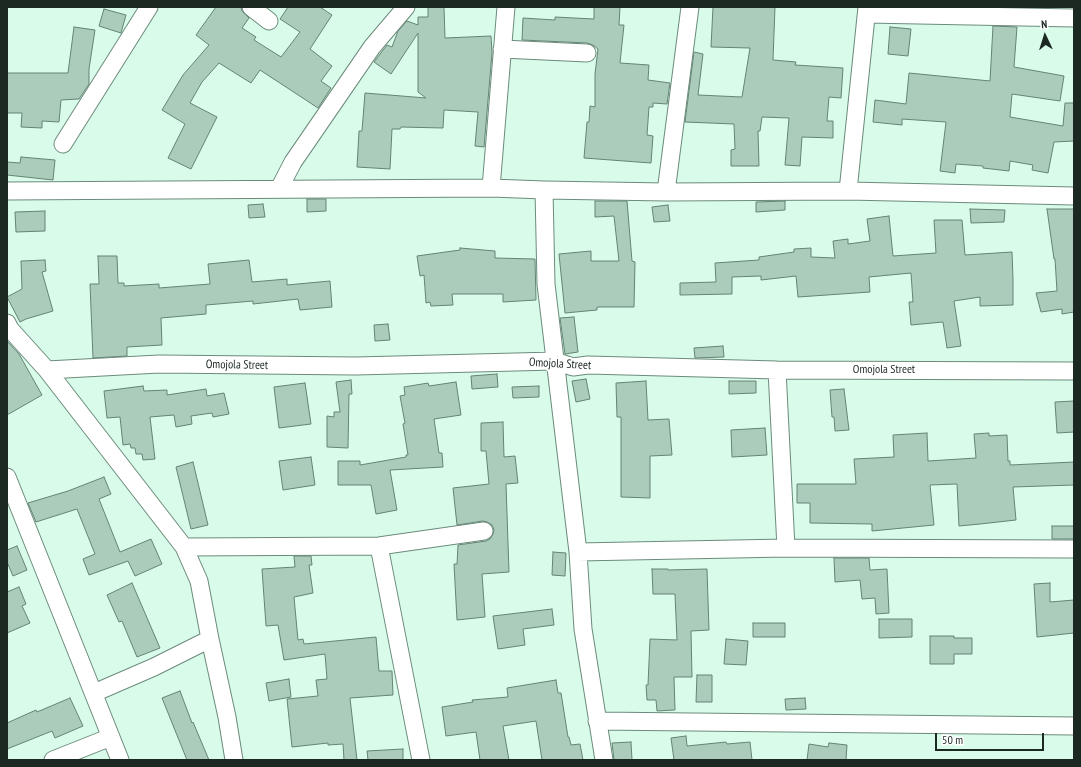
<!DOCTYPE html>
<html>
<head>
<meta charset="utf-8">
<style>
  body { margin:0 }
  #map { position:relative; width:1081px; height:767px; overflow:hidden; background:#d9fbea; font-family:"PT Sans Narrow",sans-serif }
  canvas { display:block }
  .frame { position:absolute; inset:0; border:8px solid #1c2822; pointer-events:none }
  .north { position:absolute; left:1025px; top:16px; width:40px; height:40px; -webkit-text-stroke:3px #fff; paint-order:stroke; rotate:356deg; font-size:11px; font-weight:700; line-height:16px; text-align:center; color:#1c2822 }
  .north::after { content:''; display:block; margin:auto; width:14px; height:18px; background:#1c2822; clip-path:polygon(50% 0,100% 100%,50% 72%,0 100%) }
  .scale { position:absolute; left:935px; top:733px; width:109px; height:18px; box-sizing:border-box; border:2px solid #1c2822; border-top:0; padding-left:5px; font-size:12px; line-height:14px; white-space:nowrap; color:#1c2822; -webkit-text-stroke:3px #fff; paint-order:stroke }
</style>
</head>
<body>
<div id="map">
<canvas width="1081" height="767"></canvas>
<div class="frame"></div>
<div class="north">N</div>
<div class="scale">50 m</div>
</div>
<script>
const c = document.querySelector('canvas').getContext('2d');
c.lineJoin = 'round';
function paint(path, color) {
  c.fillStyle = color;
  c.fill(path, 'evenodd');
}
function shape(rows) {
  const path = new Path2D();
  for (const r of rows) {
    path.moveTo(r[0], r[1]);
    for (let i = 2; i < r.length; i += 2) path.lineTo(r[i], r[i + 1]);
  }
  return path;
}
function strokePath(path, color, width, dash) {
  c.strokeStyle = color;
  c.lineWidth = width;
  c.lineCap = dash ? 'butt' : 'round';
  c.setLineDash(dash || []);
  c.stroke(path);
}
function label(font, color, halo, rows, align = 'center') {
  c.font = font + ' "PT Sans Narrow",sans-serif';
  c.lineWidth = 4;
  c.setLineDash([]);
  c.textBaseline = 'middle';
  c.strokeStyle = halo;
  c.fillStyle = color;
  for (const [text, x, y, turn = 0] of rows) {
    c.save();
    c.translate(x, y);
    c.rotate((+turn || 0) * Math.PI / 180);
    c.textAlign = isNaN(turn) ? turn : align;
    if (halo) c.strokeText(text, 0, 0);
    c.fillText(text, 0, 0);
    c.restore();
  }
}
const building = shape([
  [216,7,241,7,242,11,249,18,242,28,256,37,254,40,281,57,300,32,280,19,288,7,320,7,332,15,310,49,332,66,321,81,331,88,318,108,260,70,251,83,219,63,202,82,190,103,217,117,191,169,168,158,185,124,162,110,183,75,209,45,196,35,216,7],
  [428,7,444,7,445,38,491,36,492,53,484,147,475,146,478,112,444,110,443,128,401,127,400,129,392,129,390,169,357,167,359,131,362,131,365,93,426,98,418,92,418,33,391,74,374,62,387,45,392,47,398,31,407,21,418,25,418,17,428,17,428,7],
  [594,7,620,7,619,25,624,25,620,63,649,65,648,80,670,83,667,104,653,103,653,107,649,107,647,135,653,136,651,163,584,158,587,122,589,122,590,106,595,107,595,74,598,49,593,45,587,43,522,40,523,18,555,20,555,17,594,19,594,7],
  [713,7,775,7,773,60,796,62,795,65,843,68,841,98,829,97,827,121,833,121,833,138,802,137,800,166,785,165,789,118,762,117,760,131,758,131,759,166,731,166,731,150,735,149,734,124,685,122,694,52,703,54,698,95,742,97,750,48,711,47,713,7],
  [104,9,126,15,121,33,99,26,104,9],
  [993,26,1017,27,1014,67,1064,76,1060,101,1012,94,1010,117,1063,126,1065,103,1074,103,1074,141,1054,142,1048,173,1032,170,1033,165,1010,161,1009,171,983,168,983,166,956,164,955,173,940,171,946,122,902,119,902,125,873,122,875,100,906,104,909,73,990,81,993,26],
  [74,27,95,30,89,69,89,84,79,99,61,100,59,122,42,121,42,128,21,127,22,113,7,113,7,73,68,73,74,27],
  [890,27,911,29,908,56,888,54,890,27],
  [21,157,55,160,53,180,7,175,7,162,20,163,21,157],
  [307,199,326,199,326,211,307,212,307,199],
  [595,201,627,201,632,261,635,262,634,307,597,307,597,310,565,313,559,254,591,251,591,261,619,261,614,216,595,217,595,201],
  [785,201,785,210,756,212,756,202,785,201],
  [263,204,265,217,249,218,248,205,263,204],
  [668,205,670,221,654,222,652,207,668,205],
  [970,209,1005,210,1004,222,971,223,970,209],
  [1047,209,1074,209,1074,312,1062,314,1062,309,1041,312,1036,293,1057,291,1055,259,1054,259,1047,209],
  [45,211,45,231,16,232,15,212,45,211],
  [889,216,893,256,936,253,934,220,962,220,965,255,1012,252,1013,279,1013,305,980,306,980,297,954,301,961,346,947,348,943,322,911,325,909,302,913,302,911,273,869,277,870,292,798,297,796,276,761,280,761,276,732,277,732,294,680,295,680,283,716,282,715,263,759,260,759,257,794,252,794,249,811,248,811,257,835,258,833,241,848,239,848,244,870,241,867,219,889,216],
  [460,248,495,251,495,258,535,259,536,300,503,302,503,294,452,294,453,305,431,306,430,302,426,303,424,275,420,276,417,256,460,250,460,248],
  [98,256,117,256,118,283,124,283,124,286,159,284,159,288,210,284,208,264,249,260,252,282,287,279,287,285,330,281,332,307,300,310,298,299,253,304,253,301,206,305,206,314,161,318,162,345,127,347,127,356,93,358,90,284,99,284,98,256],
  [45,260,46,271,42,272,53,311,26,319,20,322,7,297,22,289,21,261,45,260],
  [574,317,578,352,565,354,560,318,574,317],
  [388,324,390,340,375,341,374,325,388,324],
  [7,341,19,354,42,395,7,415,7,341],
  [723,346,724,357,695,358,694,348,723,346],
  [497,374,498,387,472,389,471,376,497,374],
  [586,379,590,399,576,402,572,381,586,379],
  [351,380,352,394,349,394,348,448,327,447,327,416,334,417,334,412,340,412,336,382,351,380],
  [646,381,648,420,669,419,672,455,650,456,650,498,621,497,621,417,617,417,616,383,646,381],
  [729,381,756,381,756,393,729,394,729,381],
  [456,382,461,415,434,419,439,453,442,453,443,467,390,470,397,510,376,514,371,485,338,485,338,461,360,461,360,465,406,457,406,455,408,455,403,424,405,423,400,396,405,395,404,387,428,383,429,386,456,382],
  [305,383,311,424,279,428,274,387,305,383],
  [143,386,144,391,167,390,167,395,206,389,207,396,224,393,229,414,213,417,212,413,191,416,192,424,176,427,174,415,150,417,155,459,143,460,142,454,136,454,135,448,131,448,130,444,123,445,120,417,107,418,104,391,143,386],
  [539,386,539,397,513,398,512,387,539,386],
  [844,389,849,430,835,431,834,417,832,417,830,390,844,389],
  [1074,401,1074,432,1057,433,1055,402,1074,401],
  [503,422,504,457,515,456,518,483,506,484,509,572,482,574,485,617,457,620,454,564,457,564,458,545,486,541,490,539,493,534,494,530,492,525,487,522,483,521,457,525,453,488,489,484,486,451,481,451,481,423,503,422],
  [765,428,767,455,732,457,731,430,765,428],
  [927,433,928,461,976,458,974,434,989,433,989,436,1007,435,1008,461,1010,461,1010,465,1074,462,1074,485,1013,487,1016,520,980,524,959,526,957,484,930,485,934,525,872,531,872,524,810,523,810,503,797,503,797,484,856,484,854,459,894,457,893,435,927,433],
  [311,457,315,485,283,490,279,461,311,457],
  [193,462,208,525,191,529,176,467,193,462],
  [104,477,111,494,99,499,120,552,151,539,162,564,135,576,128,561,89,575,83,559,95,554,77,509,36,522,28,503,68,491,104,477],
  [1052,526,1074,526,1074,539,1052,539,1052,526],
  [17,546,27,570,13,576,7,562,7,550,17,546],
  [553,552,566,553,565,576,552,575,553,552],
  [294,556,311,556,312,565,309,565,313,593,294,597,298,640,303,639,304,644,376,637,379,671,392,671,393,695,350,698,357,760,344,760,343,744,328,745,328,743,292,747,287,699,318,696,316,680,327,679,325,654,284,660,278,625,266,626,262,569,295,567,294,556],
  [834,558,869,558,870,570,887,569,889,613,876,614,875,598,862,599,860,580,835,582,834,558],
  [652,569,668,569,668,570,707,569,709,630,691,631,692,677,674,677,675,710,657,711,656,700,647,700,646,685,648,685,650,639,677,640,675,594,653,594,652,569],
  [132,583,160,648,137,657,122,621,119,622,107,595,132,583],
  [1050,583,1050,602,1074,600,1074,633,1037,637,1034,584,1050,583],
  [19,587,26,604,22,606,30,623,7,633,7,592,19,587],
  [552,609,554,625,523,629,525,645,498,649,493,616,552,609],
  [879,619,912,619,912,637,879,638,879,619],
  [753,623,785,623,785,637,753,637,753,623],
  [930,636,954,636,954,638,972,638,972,654,954,654,954,664,930,664,930,636],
  [726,639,748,641,746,665,724,664,726,639],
  [697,675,712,675,712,702,696,702,697,675],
  [289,679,291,697,269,701,266,683,289,679],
  [556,680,558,693,561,693,568,737,569,737,571,745,580,744,583,760,542,760,536,721,503,726,509,760,480,760,476,732,446,736,442,707,473,702,472,700,508,697,507,688,556,680],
  [180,691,192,723,193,722,209,760,187,760,162,698,180,691],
  [70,698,83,726,55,738,52,731,7,749,7,723,36,710,37,712,70,698],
  [805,698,806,709,786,710,785,699,805,698],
  [686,736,687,746,726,742,727,744,750,742,752,760,674,760,671,738,686,736],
  [631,742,632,760,614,760,612,743,631,742],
  [829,743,847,745,846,760,807,760,809,744,828,747,829,743],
  [403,749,403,760,368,760,367,751,403,749]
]);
const minor = shape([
  [251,7,269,21],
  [867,14,1074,18],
  [502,49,587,53],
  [63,144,149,7],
  [491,188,506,7],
  [279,189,293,162,372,47,406,7],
  [544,190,546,284,578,552,583,629,604,760],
  [7,191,491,188,544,190,666,192,848,191,1074,196],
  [848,191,867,7],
  [666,192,690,7],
  [7,323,10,329,47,370,184,547,199,581,210,639,227,717,234,760],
  [47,370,159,364,356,366,555,361,573,367,588,365,777,370,1074,371],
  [777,370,786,548],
  [7,477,120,760],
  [379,546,421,760],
  [184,547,379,546,484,531],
  [578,552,786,548,1074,549],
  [94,693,154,667,210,639],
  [597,721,1074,726],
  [53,760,111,737]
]);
const streetNames = [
  ["Omojola Street",560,364,3],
  ["Omojola Street",237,365,1],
  ["Omojola Street",884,370]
];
paint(building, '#abccbb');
strokePath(building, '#658374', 1);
strokePath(minor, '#6c8b7b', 19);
strokePath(minor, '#fff', 17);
label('12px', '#1c2822', '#fff', streetNames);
</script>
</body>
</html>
